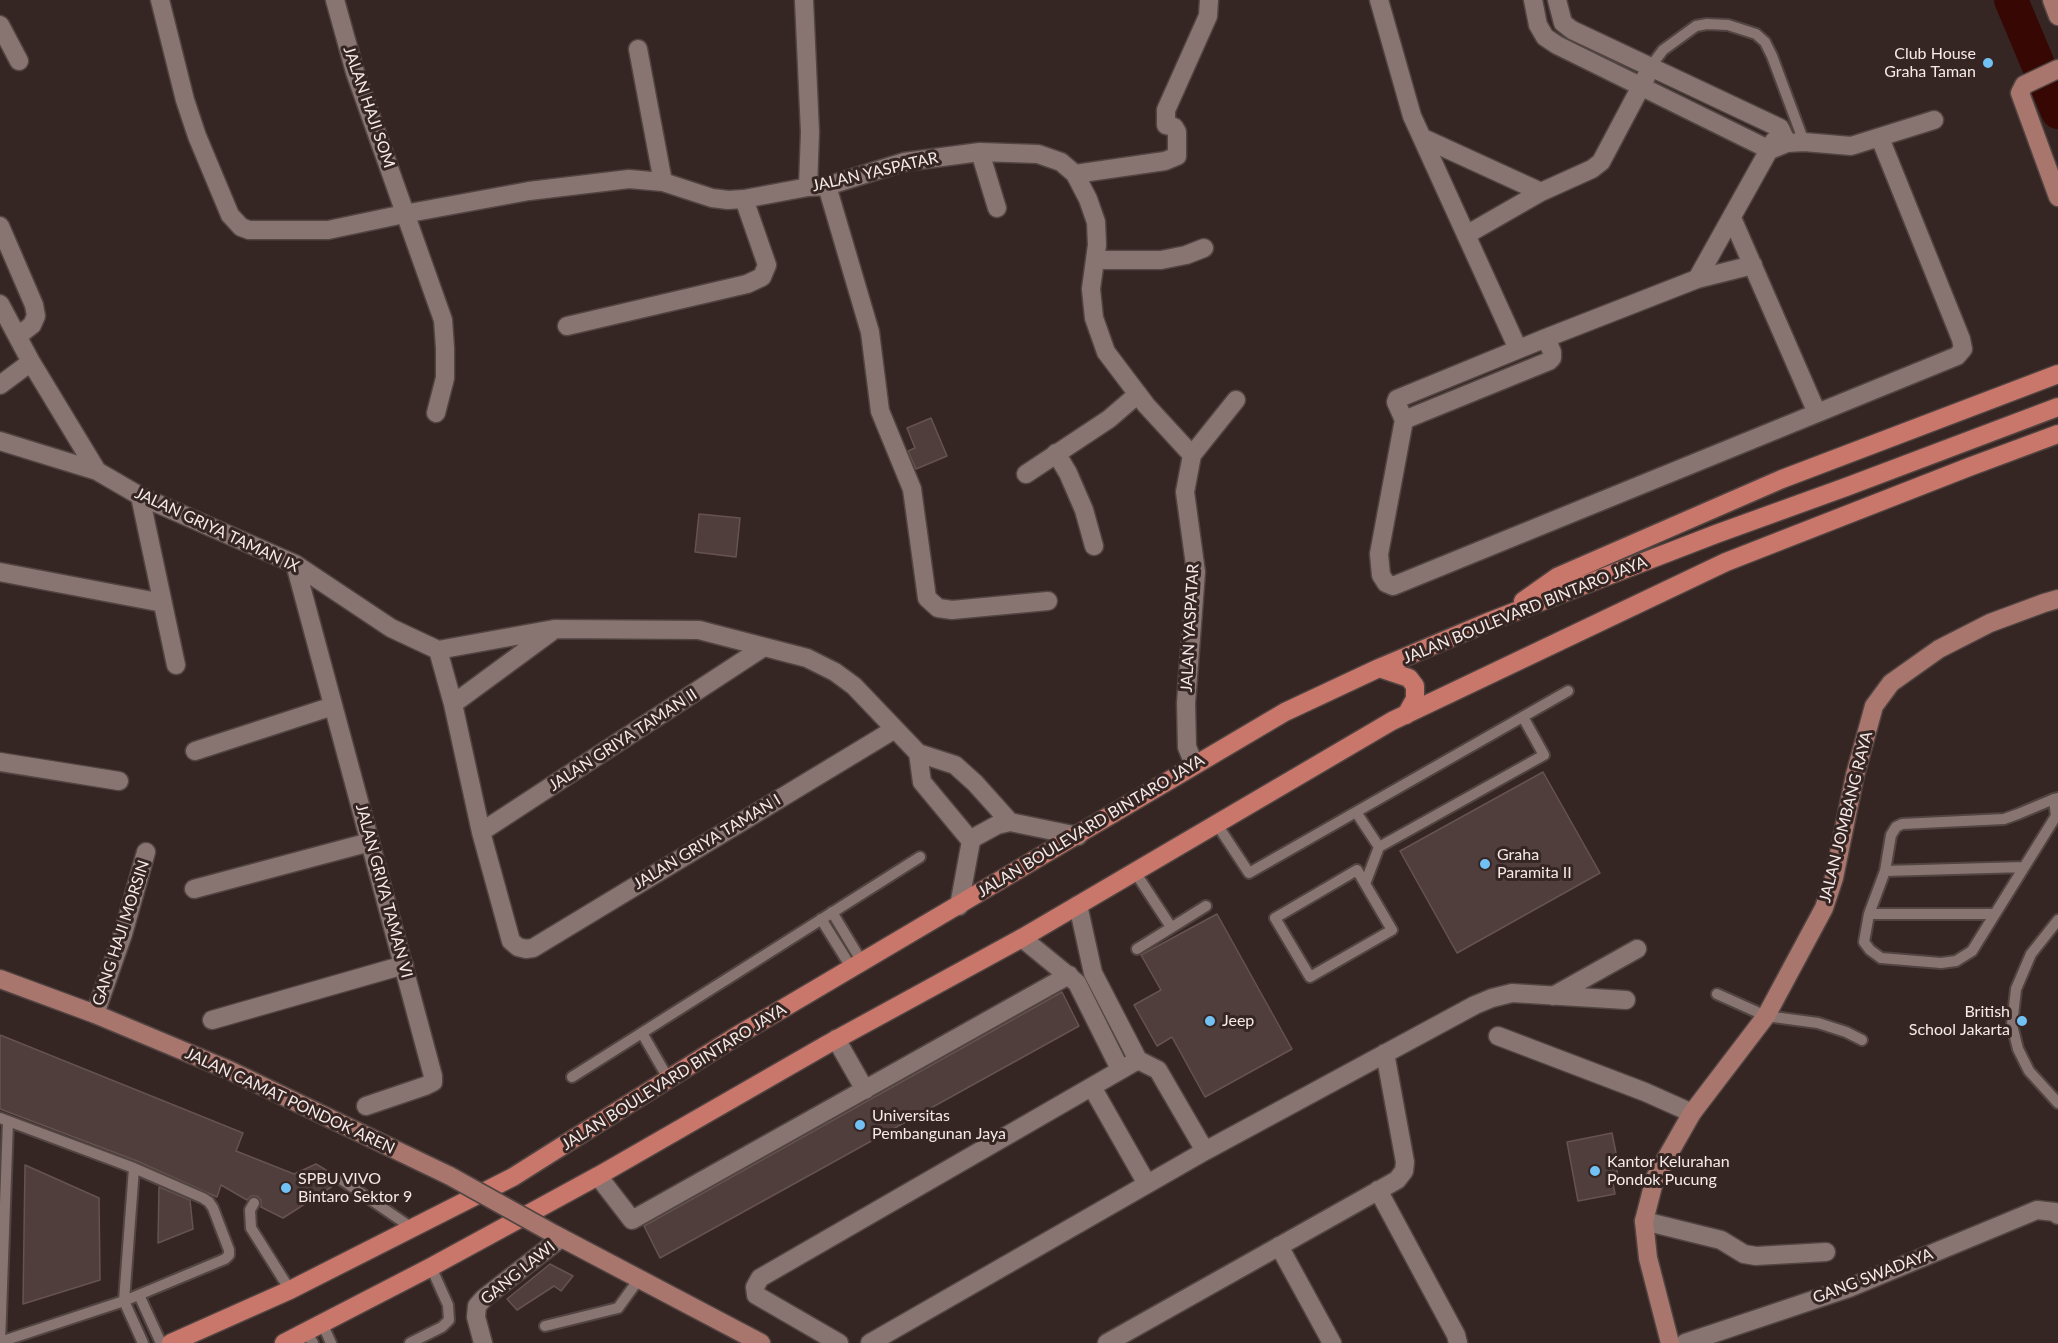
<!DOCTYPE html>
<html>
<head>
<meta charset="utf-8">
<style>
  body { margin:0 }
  canvas { display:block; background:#362623 }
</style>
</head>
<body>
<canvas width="2058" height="1343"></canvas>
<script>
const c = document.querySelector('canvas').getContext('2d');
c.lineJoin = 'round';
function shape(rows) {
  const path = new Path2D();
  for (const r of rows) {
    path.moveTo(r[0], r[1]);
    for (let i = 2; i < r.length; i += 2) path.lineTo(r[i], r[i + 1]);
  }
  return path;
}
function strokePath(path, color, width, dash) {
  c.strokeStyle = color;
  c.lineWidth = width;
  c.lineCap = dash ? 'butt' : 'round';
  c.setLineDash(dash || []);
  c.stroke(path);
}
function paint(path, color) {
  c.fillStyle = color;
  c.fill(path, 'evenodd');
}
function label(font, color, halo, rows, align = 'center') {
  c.font = font + ' Lato,sans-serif';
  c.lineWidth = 6;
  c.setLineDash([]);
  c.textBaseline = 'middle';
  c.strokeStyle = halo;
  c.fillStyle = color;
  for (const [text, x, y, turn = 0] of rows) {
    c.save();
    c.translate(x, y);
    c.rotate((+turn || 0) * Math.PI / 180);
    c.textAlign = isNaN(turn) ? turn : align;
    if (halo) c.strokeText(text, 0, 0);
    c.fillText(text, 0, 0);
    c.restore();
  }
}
const river = shape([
  [2011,0,2058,112]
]);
const building = shape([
  [931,418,947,456,916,469,908,451,915,448,907,428,931,418],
  [699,514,740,518,736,557,695,552,699,514],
  [1543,772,1600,873,1457,953,1400,851,1543,772],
  [1217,914,1292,1049,1205,1097,1172,1037,1157,1046,1134,1005,1161,990,1141,955,1217,914],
  [1062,992,1079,1026,660,1258,644,1226,1062,992],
  [0,1035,243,1133,236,1151,294,1174,316,1164,336,1176,336,1184,283,1218,261,1207,261,1200,257,1196,251,1196,247,1200,221,1185,217,1197,137,1161,0,1109,0,1035],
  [1612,1133,1616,1153,1614,1154,1618,1177,1612,1179,1615,1194,1578,1201,1567,1142,1612,1133],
  [25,1165,99,1198,100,1280,23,1304,25,1165],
  [159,1187,190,1200,193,1229,158,1243,159,1187],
  [550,1264,573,1276,561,1291,554,1286,517,1310,507,1299,550,1264]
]);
const lane = shape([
  [1651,66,1663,50,1696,26,1707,24,1728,25,1756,34,1765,42,1772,56,1804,142],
  [2054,799,2056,816,1972,951,1956,961,1941,963,1881,958,1870,950,1864,942,1869,914,1885,871,1891,835,1896,827,1902,824,2004,819,2018,814,2054,799,2058,798],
  [1356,812,1379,847,1544,755,1523,717],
  [1216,823,1249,873,1568,691],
  [1357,870,1392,930,1310,977,1275,918,1357,870],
  [1885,871,2024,867],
  [1135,872,1171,927],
  [1365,884,1379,847],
  [832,912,862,962],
  [1869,914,1994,914],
  [821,919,851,967],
  [2058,920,2031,954,2016,989,2012,1025,2018,1049,2029,1071,2058,1103],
  [1137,949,1206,906],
  [1717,994,1766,1016,1818,1023,1846,1032,1862,1040],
  [642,1033,669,1080],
  [572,1077,920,857],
  [0,1118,134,1168,203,1198,209,1202,213,1208,229,1250,229,1255,225,1259,124,1301,0,1342],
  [134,1168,124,1301,143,1343],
  [342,1180,412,1228],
  [254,1203,250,1210,251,1228,290,1290],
  [139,1295,161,1343],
  [322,1323,331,1343],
  [545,1326,618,1308,639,1279],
  [306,1332,313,1343],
  [0,1342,8,1121],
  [410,1343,442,1327,449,1320,448,1305,431,1267]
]);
const street = shape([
  [160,0,185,100,197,136,230,215,241,227,249,230,328,230,404,214,529,191,629,179,663,182,712,198,728,200,744,199,808,187,827,186,904,162,980,152,1038,154,1061,162,1075,174,1088,199,1096,222,1097,245,1091,289,1094,318,1106,352,1146,405,1192,455,1185,492,1196,572,1186,703,1187,747,1194,764],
  [335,0,355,72,443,320,445,348,445,378,436,413],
  [804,0,810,132,808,187],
  [1379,0,1412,116,1518,349],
  [1533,0,1538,25,1545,37,1557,45,1770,150,1787,143,1804,142,1851,146,1934,120],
  [1557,0,1563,23,1572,30,1780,128,1787,143],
  [0,25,19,61],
  [638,49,663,182],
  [1423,138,1541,192],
  [980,152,997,208],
  [1075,174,1165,161,1177,156,1177,132,1174,127,1166,125,1166,110,1208,16,1209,0],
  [827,186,870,332,880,411,912,489,927,598,938,608,952,610,1048,601],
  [1732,218,1817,413],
  [0,226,34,305,36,316,32,325,18,336],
  [1466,235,1541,192,1592,169,1601,162,1646,77],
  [1095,260,1161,260,1186,255,1204,248],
  [1753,265,1697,279,1546,338,1397,399,1396,402,1404,420,1379,554,1381,575,1386,583,1393,586,1957,356,1963,349,1961,339,1880,138],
  [1697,279,1774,141],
  [0,304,31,362,97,471],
  [567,326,747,284,762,277,767,265,744,199],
  [0,385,31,362],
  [1404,420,1549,361,1552,358,1552,352,1546,338],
  [0,441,97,471,140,496,295,564,391,628,438,650,554,629,699,630,807,658,835,672,854,686,918,753,955,765,975,783,1010,822],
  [1056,453,1068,473,1084,510,1094,546],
  [1192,455,1236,400],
  [1026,474,1109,419,1138,394],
  [140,496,176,665],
  [295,564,433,1076,433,1082,425,1086,366,1106],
  [0,572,163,603],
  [438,650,453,704,481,832,511,941,518,947,526,949,533,948,895,729],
  [453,704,551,632],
  [195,751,333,706],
  [918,753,922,782,971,841],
  [0,762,119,781],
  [481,832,764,647],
  [194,889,370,842],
  [1078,905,1093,973,1138,1060,1158,1070,1205,1151],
  [959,906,971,841,975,837,997,825,1010,822,1078,836],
  [1022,938,1077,983,1120,1069],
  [1553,996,1637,949],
  [95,1014,123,934,146,852],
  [212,1020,404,965],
  [1498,1036,1645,1092,1692,1113],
  [836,1039,865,1090],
  [1092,1087,1147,1184],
  [598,1176,632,1220,1069,975],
  [1378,1190,1456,1335,1458,1343],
  [1644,1221,1721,1240,1744,1254,1756,1256,1826,1252],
  [1279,1246,1332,1343],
  [483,1343,476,1317,477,1306,484,1298,561,1238],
  [839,1343,756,1295,755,1287,760,1278,1138,1060],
  [870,1343,1205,1151,1475,1005,1492,998,1512,993,1626,1000],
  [1107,1343,1397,1180,1404,1171,1405,1162,1385,1053],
  [1685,1343,1849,1288,2037,1210,2055,1212,2058,1215]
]);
const secondary = shape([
  [2052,0,2058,16],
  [2058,69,2024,85,2020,93,2058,197],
  [0,979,95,1014,229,1070,450,1176],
  [554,1234,761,1343],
  [1670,1343,1648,1258,1644,1221,1655,1178,1692,1113,1766,1016,1824,908,1834,878,1855,775,1874,706,1891,683,1939,649,1990,623,2044,603,2058,599]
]);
const primary = shape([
  [1523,601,1557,577,1782,479,2058,374],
  [1379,668,1409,678,1415,686,1415,699,1406,715],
  [171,1343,290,1290,513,1177,738,1035,1285,712,1379,668,1488,622,1716,534,1846,487,2058,407],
  [284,1343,431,1267,598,1176,826,1045,1022,938,1392,721,1726,562,1969,467,2058,434]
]);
const secondaryBridge = shape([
  [450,1176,554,1234]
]);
const markers = [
  [1988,63,6,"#72c1f5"],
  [1485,864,6,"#72c1f5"],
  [1210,1021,6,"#72c1f5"],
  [2022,1021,6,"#72c1f5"],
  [860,1125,6,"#72c1f5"],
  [1595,1171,6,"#72c1f5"],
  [286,1188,6,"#72c1f5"]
];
const poiNames = [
  ["Club House",1976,54,"right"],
  ["Graha Taman",1976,72,"right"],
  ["Graha",1497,855],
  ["Paramita II",1497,873],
  ["British",2010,1012,"right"],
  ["School Jakarta",2010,1030,"right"],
  ["Jeep",1222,1021],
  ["Universitas",872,1116],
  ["Pembangunan Jaya",872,1134],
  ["Kantor Kelurahan",1607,1162],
  ["Pondok Pucung",1607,1180],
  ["SPBU VIVO",298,1179],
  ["Bintaro Sektor 9",298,1197]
];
const streetNames = [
  ["JALAN HAJI SOM",369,107,71],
  ["JALAN YASPATAR",875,172,-13],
  ["JALAN GRIYA TAMAN IX",217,530,25],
  ["JALAN BOULEVARD BINTARO JAYA",1525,610,-22],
  ["JALAN YASPATAR",1190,628,-87],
  ["JALAN GRIYA TAMAN II",623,740,-33],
  ["JALAN JOMBANG RAYA",1846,817,-76],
  ["JALAN BOULEVARD BINTARO JAYA",1091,826,-31],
  ["JALAN GRIYA TAMAN I",707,842,-31],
  ["JALAN GRIYA TAMAN VI",384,891,75],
  ["GANG HAJI MORSIN",121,933,-72],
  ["JALAN BOULEVARD BINTARO JAYA",674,1077,-32],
  ["JALAN CAMAT PONDOK AREN",290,1101,25],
  ["GANG LAWI",518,1273,-39],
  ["GANG SWADAYA",1873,1276,-21]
];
strokePath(river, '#370704', 34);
paint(building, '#4f3e3b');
strokePath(building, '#665350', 1.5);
strokePath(lane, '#514441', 14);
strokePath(street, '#514441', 21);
strokePath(secondary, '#514441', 21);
strokePath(primary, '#514441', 21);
strokePath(lane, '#887572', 10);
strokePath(street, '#887572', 18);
strokePath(secondary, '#a9766e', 18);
strokePath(primary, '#c9766b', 18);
strokePath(secondaryBridge, '#514441', 21, []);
strokePath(secondaryBridge, '#a9766e', 18);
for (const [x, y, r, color] of markers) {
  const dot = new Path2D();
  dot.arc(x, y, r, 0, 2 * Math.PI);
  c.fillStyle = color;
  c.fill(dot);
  strokePath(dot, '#362623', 2);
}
label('16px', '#f5eae8', '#362623', poiNames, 'left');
label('16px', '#f5eae8', '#362623', streetNames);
</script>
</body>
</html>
